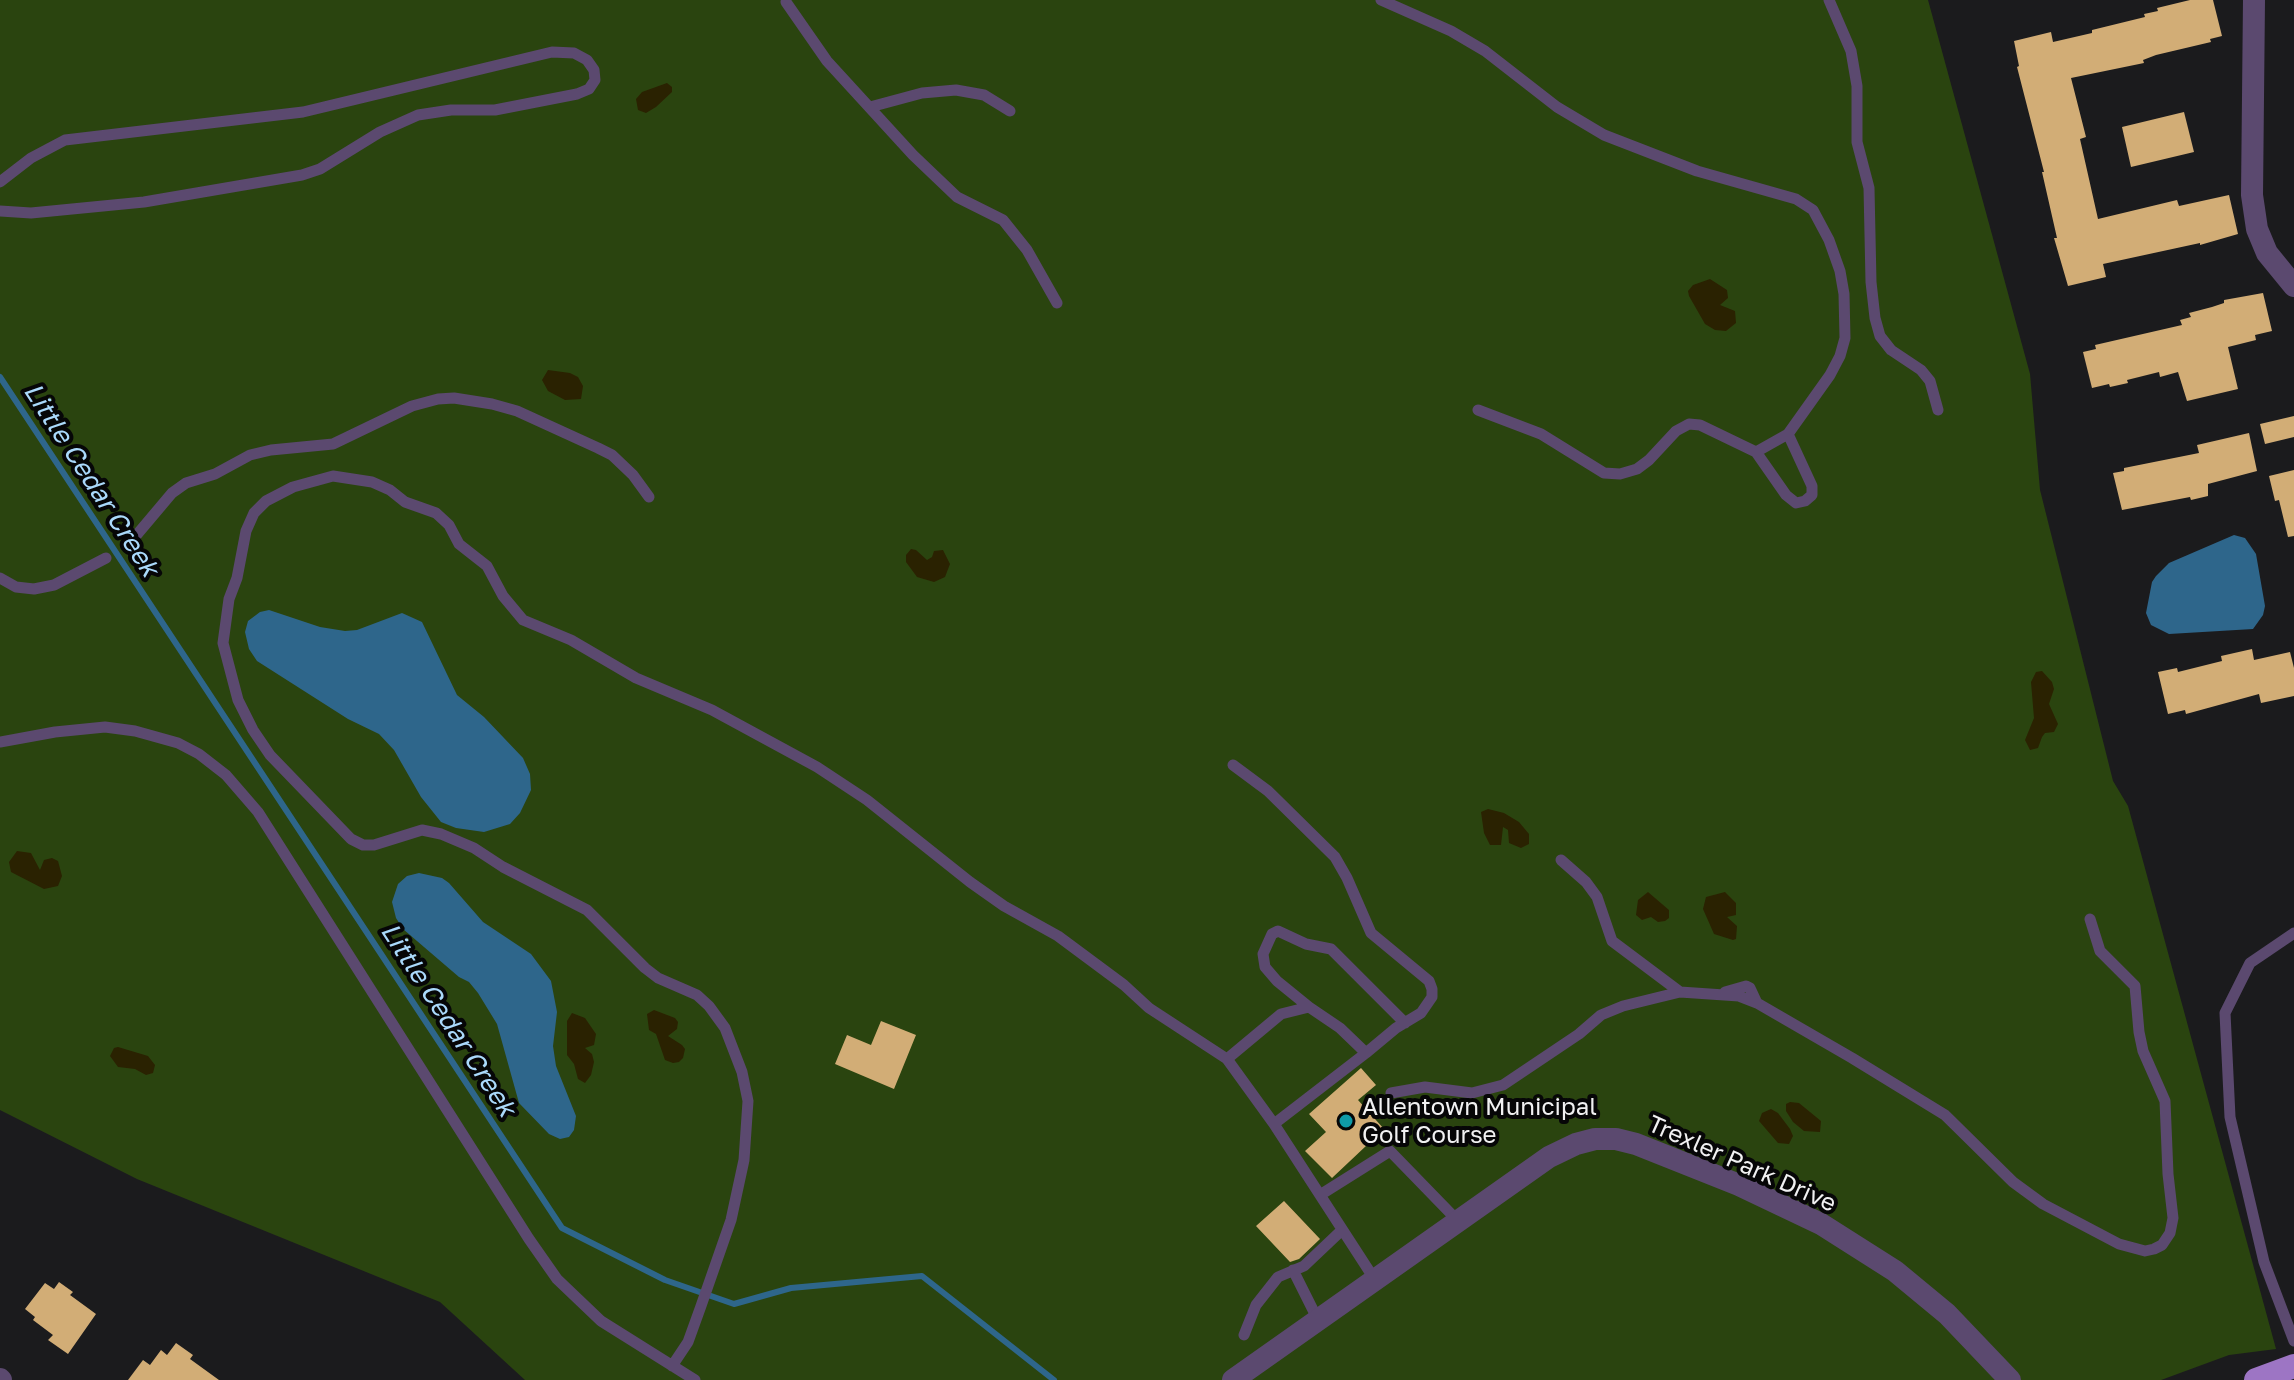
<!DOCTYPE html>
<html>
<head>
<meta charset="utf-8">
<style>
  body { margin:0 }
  canvas { display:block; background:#1b1b1d }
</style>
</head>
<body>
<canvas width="2294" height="1380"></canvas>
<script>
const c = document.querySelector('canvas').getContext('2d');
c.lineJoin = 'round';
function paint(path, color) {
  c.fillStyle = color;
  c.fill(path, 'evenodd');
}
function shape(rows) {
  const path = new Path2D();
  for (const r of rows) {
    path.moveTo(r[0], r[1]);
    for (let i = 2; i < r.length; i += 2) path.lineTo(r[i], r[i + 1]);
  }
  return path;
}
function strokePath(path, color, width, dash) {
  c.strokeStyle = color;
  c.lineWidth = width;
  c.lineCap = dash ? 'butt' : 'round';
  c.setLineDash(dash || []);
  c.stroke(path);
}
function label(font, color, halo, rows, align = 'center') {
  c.font = font + ' "Golos Text",sans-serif';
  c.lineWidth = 8;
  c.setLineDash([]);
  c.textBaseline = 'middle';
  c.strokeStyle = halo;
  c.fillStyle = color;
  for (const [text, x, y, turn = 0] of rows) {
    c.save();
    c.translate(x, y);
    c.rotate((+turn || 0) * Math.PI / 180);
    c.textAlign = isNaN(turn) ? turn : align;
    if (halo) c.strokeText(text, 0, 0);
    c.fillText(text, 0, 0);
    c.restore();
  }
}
const green = shape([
  [0,0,1928,0,2030,374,2040,490,2113,781,2128,806,2276,1349,2229,1355,2161,1380,525,1380,440,1302,137,1179,0,1110]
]);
const sand = shape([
  [667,83,672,87,672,92,656,107,646,113,638,110,636,99,642,92],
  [1710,279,1727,290,1728,298,1720,305,1735,311,1736,323,1726,331,1715,330,1705,324,1689,296,1688,291,1693,285],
  [548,370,570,373,578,377,583,386,581,399,565,400,548,391,542,380],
  [911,549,916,550,927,560,932,557,934,551,943,550,950,564,945,577,934,582,917,577,906,562,906,555],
  [2042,671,2052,682,2054,689,2049,704,2058,724,2054,732,2045,733,2042,737,2038,748,2030,750,2025,740,2034,718,2031,682,2036,672],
  [1488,809,1504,813,1519,822,1529,834,1529,844,1521,848,1509,843,1508,830,1503,827,1501,845,1490,845,1484,833,1481,812],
  [17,851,31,853,40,870,44,860,52,858,58,861,62,876,58,886,44,889,11,872,9,862],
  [1648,892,1669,910,1669,918,1665,921,1658,922,1651,917,1642,920,1636,915,1638,900],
  [1725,892,1736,903,1736,915,1727,917,1737,926,1736,939,1733,940,1714,934,1703,909,1706,897],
  [654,1010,675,1018,678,1022,677,1029,668,1036,682,1045,685,1049,683,1058,679,1062,673,1063,665,1060,656,1034,649,1030,647,1014],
  [572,1013,585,1018,596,1034,594,1045,585,1048,592,1054,594,1062,591,1075,585,1083,578,1079,574,1064,567,1055,567,1021],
  [118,1047,148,1056,155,1065,153,1073,146,1075,135,1069,118,1067,110,1056,114,1048],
  [1790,1102,1799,1103,1821,1121,1820,1132,1804,1131,1793,1122,1786,1111,1786,1104],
  [1771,1109,1778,1113,1790,1129,1793,1136,1789,1144,1778,1143,1759,1121,1762,1113]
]);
const water = shape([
  [2234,535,2245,538,2256,554,2265,606,2263,615,2253,629,2169,634,2151,625,2146,613,2152,582,2156,576,2169,563],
  [269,610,320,627,345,631,357,630,402,613,422,622,457,695,484,717,523,758,530,774,531,790,520,813,510,824,484,832,456,828,441,822,421,797,394,750,379,734,348,719,257,661,249,649,245,632,248,621,260,612],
  [419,873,442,878,449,883,483,922,531,954,551,981,557,1012,553,1046,556,1066,576,1116,574,1130,569,1137,560,1139,549,1134,519,1103,497,1024,478,993,469,982,459,977,403,929,396,918,392,902,398,884,407,876]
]);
const stream = shape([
  [0,377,562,1228,665,1280,734,1304,791,1288,922,1276,1054,1380]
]);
const building = shape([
  [2190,0,2213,0,2222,36,2210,39,2211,42,2156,55,2143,60,2144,63,2071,78,2086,137,2080,139,2098,219,2177,200,2179,206,2229,195,2238,234,2200,245,2200,243,2103,264,2106,277,2068,286,2054,238,2057,238,2042,172,2044,172,2017,67,2019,66,2014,41,2051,32,2053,42,2092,33,2092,30,2145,17,2144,14,2158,11,2157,8],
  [2184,112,2194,152,2131,167,2122,127],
  [2263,293,2272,331,2255,335,2256,340,2228,347,2238,389,2187,401,2178,372,2160,377,2159,372,2127,380,2128,383,2110,387,2109,384,2092,388,2083,352,2096,349,2095,345,2182,325,2180,320,2191,317,2189,313,2212,307,2224,303,2224,300],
  [2294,416,2294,437,2265,444,2260,424],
  [2249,433,2257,471,2208,484,2208,496,2191,500,2190,497,2122,510,2113,473,2124,471,2124,468,2199,453,2197,445],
  [2294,470,2294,536,2288,537,2279,500,2275,501,2269,476],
  [2252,649,2254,660,2290,652,2294,668,2294,696,2261,703,2259,694,2186,714,2185,710,2168,714,2158,672,2177,668,2178,672,2222,661,2221,656],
  [881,1021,916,1035,894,1089,835,1064,847,1035,871,1045],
  [1361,1068,1376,1085,1358,1100,1384,1129,1332,1178,1305,1151,1326,1132,1309,1114],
  [1284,1201,1320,1239,1299,1259,1290,1262,1256,1226],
  [59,1282,73,1292,70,1295,96,1314,68,1354,48,1340,53,1335,33,1320,35,1317,25,1309,45,1283,54,1289],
  [176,1343,193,1355,190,1359,219,1380,128,1380,143,1360,150,1365,161,1350,167,1355]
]);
const service = shape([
  [1381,0,1451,31,1485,51,1557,107,1604,135,1697,171,1796,199,1813,210,1829,240,1840,271,1844,294,1845,338,1840,356,1830,375,1788,434,1756,452,1786,495,1796,503,1805,501,1812,495,1812,486,1788,434],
  [1829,0,1851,51,1857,86,1857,142,1869,188,1871,282,1875,318,1880,336,1891,350,1921,370,1930,381,1938,410],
  [786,2,827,61,913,155,957,197,1003,220,1027,250,1057,303],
  [870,107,922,93,956,90,984,95,1010,111],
  [0,182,31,158,65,140,303,112,552,52,574,53,587,60,594,70,595,80,589,89,577,94,495,110,451,110,418,115,380,132,320,169,302,175,144,202,31,213,0,211],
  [1478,410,1541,434,1604,473,1620,474,1637,469,1649,460,1676,431,1689,424,1700,425,1756,452],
  [129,544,172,493,186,483,215,474,250,455,271,450,333,444,412,406,438,399,454,398,492,404,517,411,598,448,612,455,633,475,649,497],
  [0,578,16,587,34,589,54,585,106,558],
  [0,742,55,732,105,727,135,731,178,743,199,754,226,775,258,812,529,1239,557,1279,601,1321,695,1380],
  [1233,765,1268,791,1335,857,1347,878,1371,933,1429,981,1432,989,1432,997,1421,1013,1396,1028,1366,1053,1274,1124,1227,1059,1281,1014,1309,1007,1340,1028,1366,1053],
  [1561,860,1586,882,1597,897,1612,941,1680,992],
  [2294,933,2250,963,2225,1013,2230,1117,2264,1262,2294,1341],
  [1725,992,1746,986,1750,988,1757,1003],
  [1309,1007,1277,981,1265,967,1263,954,1272,934,1278,931,1306,944,1331,949,1405,1023],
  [1391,1093,1425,1087,1472,1093,1503,1085,1579,1034,1601,1015,1623,1006,1680,992,1739,996,1757,1003,1852,1058,1945,1115,2013,1182,2043,1204,2119,1244,2145,1251,2154,1249,2162,1245,2170,1233,2173,1218,2168,1174,2165,1101,2143,1051,2139,1032,2135,986,2100,951,2090,919],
  [1274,1124,1375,1280],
  [1320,1195,1390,1151,1457,1220],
  [1293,1270,1318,1320],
  [1244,1335,1256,1305,1278,1277,1304,1266,1342,1230],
  [672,1366,688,1342,701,1306,731,1220,744,1160,748,1101,742,1072,725,1028,709,1006,697,995,658,978,645,968,587,910,503,867,474,848,441,834,422,830,374,845,363,845,351,839,270,755,253,730,238,700,223,643,229,599,237,578,246,531,254,513,266,501,293,487,333,476,372,482,390,490,405,502,436,513,449,525,459,544,487,566,503,596,523,620,571,640,636,678,712,710,817,767,867,800,970,882,1004,906,1058,936,1124,985,1149,1008,1227,1059]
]);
const minor = shape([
  [2254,0,2252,195,2257,229,2267,253,2294,286],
  [0,1379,1,1380],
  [1233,1380,1549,1157,1576,1144,1595,1139,1616,1139,1636,1144,1739,1185,1821,1224,1895,1271,1947,1314,2010,1380]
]);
const primary = shape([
  [2256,1380,2294,1366]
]);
const markers = [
  [1346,1121,8,"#0f9aa8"]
];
const poiNames = [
  ["Allentown Municipal",1362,1107],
  ["Golf Course",1362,1135]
];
const streetNames = [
  ["Trexler Park Drive",1742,1164,24]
];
const waterNames = [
  ["Little Cedar Creek",91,480,57],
  ["Little Cedar Creek",448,1020,57]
];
paint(green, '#2a440f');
paint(sand, '#2a2201');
paint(water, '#2e668b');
strokePath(stream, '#2e668b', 6);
paint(building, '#d2ad76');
strokePath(service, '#5b496f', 11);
strokePath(minor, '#5b496f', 22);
strokePath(primary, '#9d75c4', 24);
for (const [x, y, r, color] of markers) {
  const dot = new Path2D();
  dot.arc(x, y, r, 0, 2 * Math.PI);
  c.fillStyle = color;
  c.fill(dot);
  strokePath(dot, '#060607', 3);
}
label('24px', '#f1f1f2', '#060607', poiNames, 'left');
label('24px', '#f1f1f2', '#060607', streetNames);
label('italic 26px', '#aad9fb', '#060607', waterNames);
</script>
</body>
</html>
